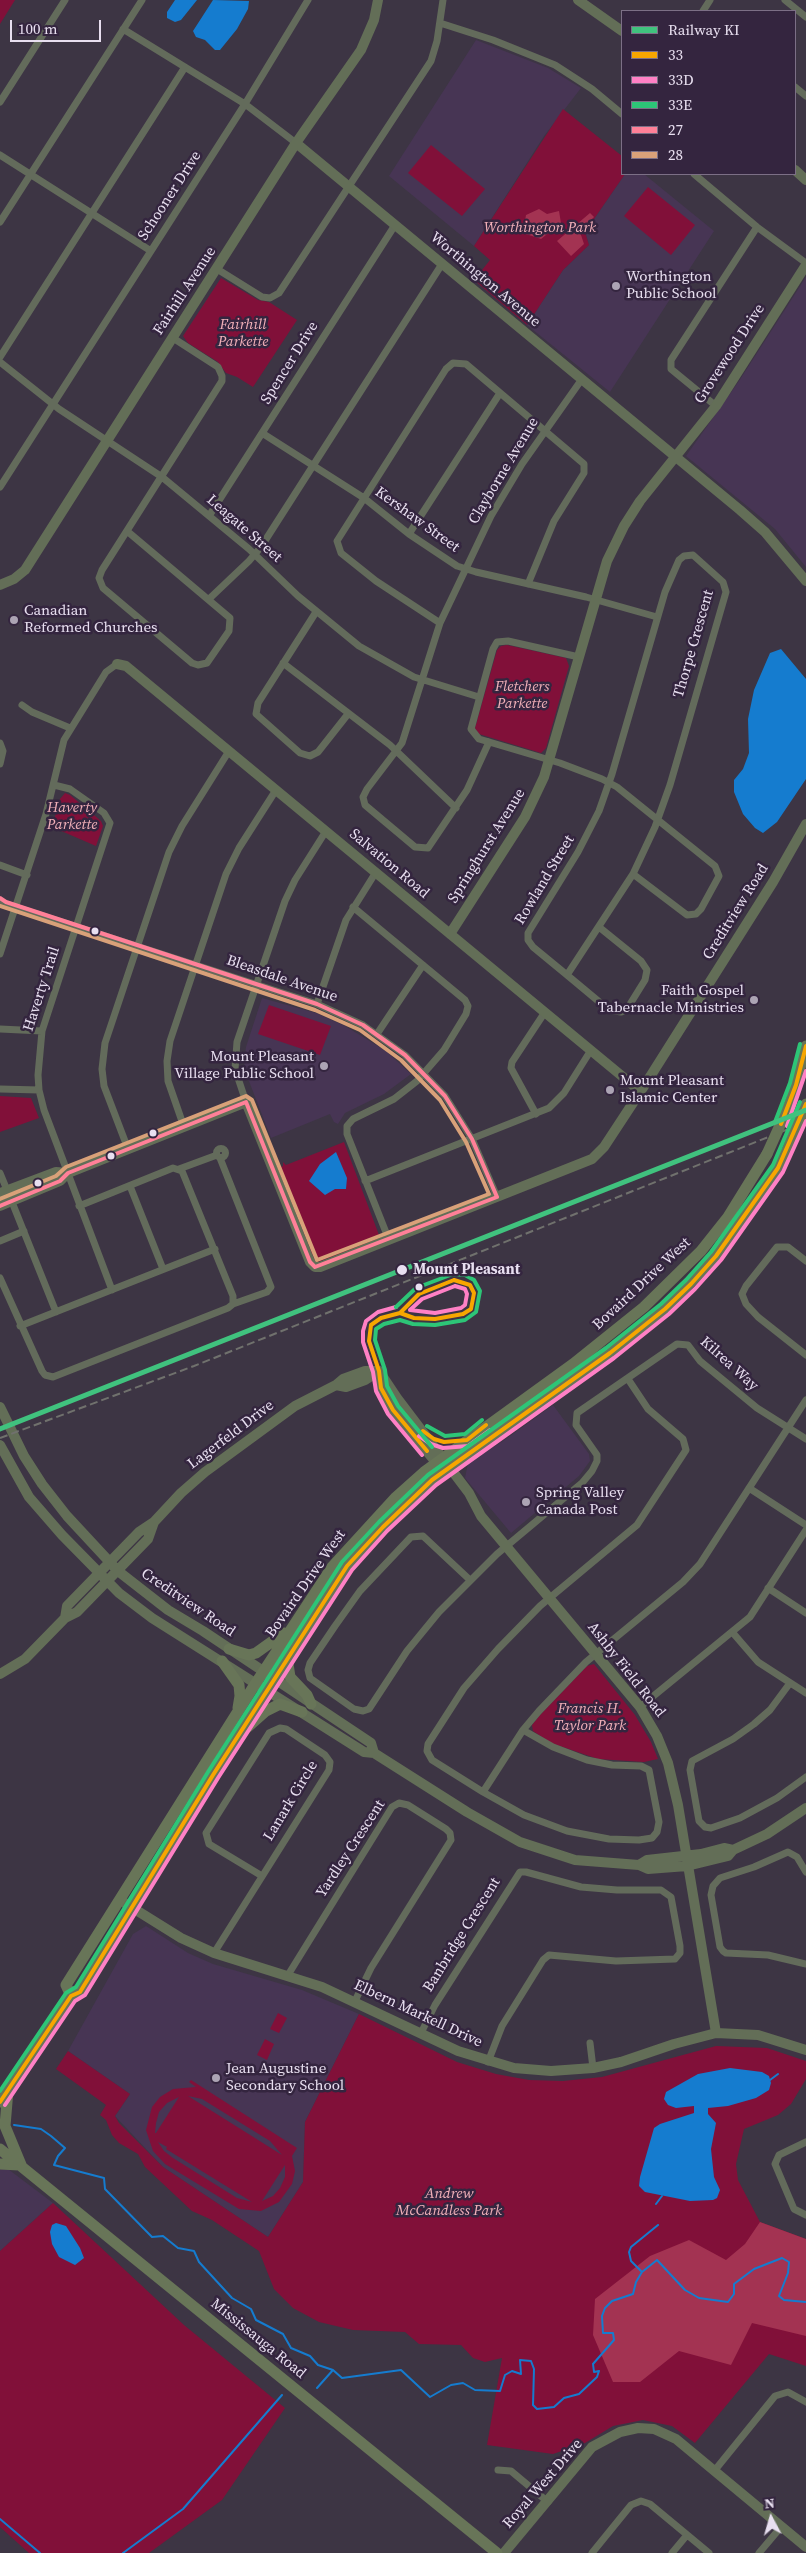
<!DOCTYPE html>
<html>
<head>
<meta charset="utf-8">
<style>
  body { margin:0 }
  #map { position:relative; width:806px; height:2553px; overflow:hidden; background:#3d3544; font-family:"Source Serif 4",serif }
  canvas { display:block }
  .legend { position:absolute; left:621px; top:10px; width:175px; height:165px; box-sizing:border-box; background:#34253f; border:1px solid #7c6f86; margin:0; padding:6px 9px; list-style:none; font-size:15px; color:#e8dff0 }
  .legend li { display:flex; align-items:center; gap:10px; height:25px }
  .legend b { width:25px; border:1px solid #7c6f86 }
  .north { position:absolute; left:746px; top:2493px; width:50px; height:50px; -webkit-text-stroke:4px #34253f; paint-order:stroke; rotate:354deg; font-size:14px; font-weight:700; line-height:20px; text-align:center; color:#e8dff0 }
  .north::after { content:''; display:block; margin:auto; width:18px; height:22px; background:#e8dff0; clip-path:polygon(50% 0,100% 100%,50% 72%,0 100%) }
  .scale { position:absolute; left:10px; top:20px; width:91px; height:22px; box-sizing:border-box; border:2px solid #e8dff0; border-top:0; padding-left:6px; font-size:15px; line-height:18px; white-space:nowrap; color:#e8dff0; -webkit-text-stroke:4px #34253f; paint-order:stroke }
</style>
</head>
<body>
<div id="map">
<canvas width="806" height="2553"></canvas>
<ul class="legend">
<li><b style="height:6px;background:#40c27e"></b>Railway KI</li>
<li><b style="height:6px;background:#f7a600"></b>33</li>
<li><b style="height:6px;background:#ff80c5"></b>33D</li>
<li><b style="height:6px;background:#2dc577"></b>33E</li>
<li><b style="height:6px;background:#ff8098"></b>27</li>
<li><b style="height:6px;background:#d9a179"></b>28</li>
</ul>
<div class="north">N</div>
<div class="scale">100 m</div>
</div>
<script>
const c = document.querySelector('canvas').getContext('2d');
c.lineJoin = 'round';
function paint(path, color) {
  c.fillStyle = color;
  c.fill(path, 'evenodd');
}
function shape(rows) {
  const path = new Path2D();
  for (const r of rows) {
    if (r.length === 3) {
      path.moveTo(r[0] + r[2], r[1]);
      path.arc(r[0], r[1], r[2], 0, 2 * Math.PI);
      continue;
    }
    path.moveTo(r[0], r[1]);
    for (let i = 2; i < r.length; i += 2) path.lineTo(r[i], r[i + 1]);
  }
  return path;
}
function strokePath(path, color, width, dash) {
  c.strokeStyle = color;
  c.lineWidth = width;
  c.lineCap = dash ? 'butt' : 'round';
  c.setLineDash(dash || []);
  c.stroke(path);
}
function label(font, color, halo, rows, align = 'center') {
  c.font = font + ' "Source Serif 4",serif';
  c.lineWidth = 5;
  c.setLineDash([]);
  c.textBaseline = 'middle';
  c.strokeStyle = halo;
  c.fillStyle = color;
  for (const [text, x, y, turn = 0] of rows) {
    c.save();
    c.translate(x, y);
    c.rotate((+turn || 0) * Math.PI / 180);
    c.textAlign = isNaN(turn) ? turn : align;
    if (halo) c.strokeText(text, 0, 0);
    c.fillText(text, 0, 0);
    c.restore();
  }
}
const built = shape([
  [476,40,548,68,581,88,544,136,474,246,389,176],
  [625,174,644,174,714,231,610,392,527,325,563,270,589,245,585,232],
  [806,277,806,567,775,529,686,456,739,381],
  [262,998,316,1013,345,1026,386,1051,411,1074,384,1094,345,1113,338,1124,334,1122,330,1114,271,1138,247,1076,244,1063,246,1047],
  [553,1405,589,1454,590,1461,579,1476,511,1533,465,1478,468,1463,503,1441],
  [146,1926,188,1953,213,1964,302,1990,359,2014,305,2122,303,2182,268,2237,163,2167,115,2116,130,2094,68,2051,133,1934],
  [0,2163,53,2203,0,2251]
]);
const green = shape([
  [0,0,15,0,0,24],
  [563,109,622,156,622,174,625,174,585,232,589,245,563,270,527,325,474,280,490,260,474,246],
  [431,145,485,189,462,216,408,173],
  [648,187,695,225,671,255,624,216],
  [221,278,258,300,269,302,297,320,253,387,237,377,226,373,218,362,188,343,183,336],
  [507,645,566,658,569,666,546,748,541,753,479,734,475,728,497,650,501,646],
  [65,793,70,795,101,821,103,826,96,846,52,827,60,799],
  [269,1005,331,1026,320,1055,258,1034],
  [0,1096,31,1098,39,1118,0,1132],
  [344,1142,379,1235,377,1240,318,1262,310,1251,310,1246,278,1168,283,1166,283,1162,286,1165],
  [594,1664,635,1715,651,1742,658,1759,644,1762,598,1759,551,1743,533,1731,532,1725,540,1715,587,1666],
  [278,2013,287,2018,279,2033,270,2029],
  [359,2014,457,2062,496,2074,529,2080,563,2081,602,2077,716,2046,767,2048,806,2061,806,2079,791,2104,778,2115,744,2129,736,2164,738,2180,760,2222,806,2239,806,2366,769,2354,695,2443,672,2426,643,2420,613,2426,585,2443,553,2454,487,2445,502,2358,485,2362,473,2358,461,2345,419,2344,405,2332,353,2330,319,2322,293,2308,274,2289,259,2251,212,2220,192,2211,145,2167,138,2154,119,2143,112,2135,106,2120,100,2115,106,2105,56,2069,68,2051,130,2094,115,2116,119,2123,163,2167,268,2237,303,2182,305,2122],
  [265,2039,274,2044,267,2060,257,2055],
  [191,2080,297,2148,292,2156,295,2171,292,2184,279,2202,261,2211,239,2209,165,2164,153,2151,146,2130,152,2107,160,2097,173,2089,196,2087,189,2082],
  [188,2096,202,2099,270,2141,282,2155],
  [179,2097,156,2133,155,2133,156,2123,159,2112,167,2103],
  [158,2142,167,2147,166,2149,252,2202,237,2198,173,2158,164,2151],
  [285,2165,285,2177,280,2188,273,2196,262,2201],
  [53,2203,184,2325,285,2408,222,2500,149,2553,29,2553,0,2527,0,2251]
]);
const forest = shape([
  [539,209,547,214,559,211,561,223,541,239,523,233,526,215],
  [590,213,594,217,580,232,584,244,571,256,557,241],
  [760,2222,806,2239,806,2336,752,2323,731,2365,679,2351,640,2382,613,2382,593,2335,595,2299,650,2256,689,2240,726,2260,745,2244]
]);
const water = shape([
  [175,0,197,0,181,20,175,22,167,18,167,12],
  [213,0,249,1,248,9,237,29,220,50,215,50,205,40,196,37,193,31],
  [781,649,806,679,806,779,777,822,763,833,755,828,743,814,734,792,734,780,743,769,749,753,748,719,754,690,770,653],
  [336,1152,347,1178,346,1189,335,1189,325,1195,309,1181,320,1164],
  [730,2068,762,2072,769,2076,771,2083,769,2090,756,2098,728,2106,708,2108,708,2114,716,2123,711,2149,714,2177,720,2190,717,2198,713,2200,690,2201,645,2192,639,2186,640,2177,654,2128,660,2124,694,2113,694,2106,676,2108,668,2105,664,2099,666,2092,698,2074],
  [56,2223,66,2226,80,2248,84,2258,75,2265,59,2257,52,2244,50,2232,52,2225]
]);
const stream = shape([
  [770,2080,778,2074],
  [14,2125,41,2129,51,2136,65,2148,58,2156,54,2165,104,2178,105,2189,152,2237,163,2236,178,2248,194,2251,199,2262,232,2298,251,2309,256,2320,283,2334,291,2348,310,2356,318,2365,333,2370,342,2378,401,2370,430,2397,451,2385,463,2383,475,2390,500,2391,505,2375,512,2371,521,2374,520,2360,531,2361,534,2369,533,2405,537,2409,554,2407,564,2398,579,2394,597,2377,599,2371,594,2372,593,2364,614,2340,613,2333,603,2333,602,2316,605,2308,612,2301,633,2294,636,2282,642,2272,657,2260,685,2290,699,2298,728,2302,734,2294,734,2284,754,2269,782,2258,789,2262,788,2273,779,2296,784,2300,806,2302],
  [656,2204,662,2196],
  [642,2272,631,2261,629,2252,631,2247,658,2225],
  [317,2388,333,2370],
  [0,2519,40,2553],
  [123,2553,183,2509,282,2395]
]);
const street = shape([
  [785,0,806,17],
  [703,11,710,0],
  [440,23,493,40,555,65,592,89,622,114],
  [123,29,245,104,296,143],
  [795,87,806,96],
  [0,102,65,0],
  [0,155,151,251],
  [694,174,757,227,806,263],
  [0,222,142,0],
  [217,269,262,297,270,298,279,293,431,61,437,41,443,0],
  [0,357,185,67],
  [0,362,59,409,162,477,249,549,298,596,359,646,414,677,479,697],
  [716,406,671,369,671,360,757,227],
  [262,433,364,498,409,534,457,566,476,572,586,597,657,617],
  [0,487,245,104,308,0],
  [209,516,395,225],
  [127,531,230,618,229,631,207,663,198,665,192,663,103,588,99,578,102,570,222,381,222,376,218,367,173,338],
  [409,534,500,393],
  [209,599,249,561,261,547,442,264],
  [316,612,258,703,256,714,300,753,310,756,318,752,348,714],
  [440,623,376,581,341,553,337,541,446,369,453,363,466,364,584,464,584,473,554,521,528,584],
  [579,657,508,641,497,642,493,649,471,729,479,739,560,763,602,779,617,787,715,866,719,876,701,909,696,914,687,915,633,874],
  [283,663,390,745,456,808],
  [22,705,32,712,70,728],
  [489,742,467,790,428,848,415,847,365,805,363,797,367,789,402,743,440,623,491,516,522,464,582,379],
  [0,743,3,751,0,764],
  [54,785,70,789,104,813,110,823,42,1031,38,1075,39,1090,44,1110,112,1290],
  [0,865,27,875],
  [0,902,317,1004,363,1025,405,1055,445,1096,472,1139,497,1197],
  [353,907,465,1000,468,1006,466,1014,444,1050,417,1081,394,1099,353,1119,347,1126,347,1134,389,1240],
  [0,954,46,814,64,740,106,672,117,664],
  [567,975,633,874,655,827,670,785,726,592,723,582,693,555,684,556,679,560,665,592,612,774,599,811,578,852,528,933,528,940,533,947,567,975,609,1010,621,1012,627,1009,645,980,647,970,641,961,599,927],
  [317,1004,346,920,376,872],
  [0,1029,42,1031],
  [377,1034,423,965],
  [0,1089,39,1090],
  [246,1102,235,1069,237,1042,285,901,295,880,326,831],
  [536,1114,511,1068,512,1062,545,1012],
  [184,1127,168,1081,167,1061,170,1041,226,874,239,848,276,790],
  [221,1153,4.5],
  [128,1149,104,1086,102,1069,105,1043,169,852,182,826,229,751],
  [220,1158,271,1287,267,1292,233,1304],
  [179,1169,217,1155],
  [0,1173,7,1190],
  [365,1181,549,1108,564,1093,591,1050],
  [130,1186,163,1269],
  [12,1202,56,1312],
  [0,1241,24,1231],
  [806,1261,788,1247,777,1247,746,1286,742,1294,746,1304,758,1317,806,1355],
  [0,1278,42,1371,45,1375,53,1377,228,1308,233,1304,233,1296,182,1171,173,1168,79,1206],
  [20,1326,215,1249],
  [628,1379,648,1409,683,1439,686,1450,637,1525,540,1606,498,1649,464,1688,428,1744,427,1751,432,1760,483,1792,523,1730,539,1711,586,1662,683,1582,700,1564,806,1400],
  [749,1488,806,1525],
  [470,1580,423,1536,411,1537,360,1591,335,1626,310,1663,308,1670,310,1678,354,1709,363,1711,369,1709,407,1651,439,1612,497,1554,582,1483,592,1471,597,1461,597,1455,576,1425,577,1413,677,1344,688,1345,700,1361,757,1408,806,1439],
  [768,1588,806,1613],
  [733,1633,758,1662,806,1693],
  [790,1683,770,1710,754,1724,733,1739,692,1761,690,1770,699,1821,705,1827,711,1828,740,1818,777,1798,806,1777],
  [640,1707,750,1617,806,1530],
  [483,1792,524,1815,567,1831,609,1839,639,1840,652,1838,657,1832,659,1822,649,1770,641,1766,612,1765,587,1760,553,1747,523,1730],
  [806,1872,797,1857,788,1852,754,1867,720,1878,713,1886,711,1895,720,1947,723,1951,726,1953,768,1955,806,1964],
  [214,1953,329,1770,330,1762,325,1755,286,1729,280,1728,269,1733,206,1833,209,1844,262,1876],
  [288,1975,392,1807,399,1803,408,1805,446,1829,450,1833,451,1840,371,1968,355,2001],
  [421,2033,435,2005,520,1872,526,1872,581,1887,617,1890,661,1890,671,1897,680,1946,680,1953,675,1959,616,1961,549,1955,543,1960,502,2026,488,2062],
  [590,2043,593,2068],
  [806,2142,779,2155,775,2164,794,2209,806,2215],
  [498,2470,511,2471,548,2502],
  [715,2470,775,2396,788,2392,806,2402],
  [592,2553,631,2505,641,2501,650,2504,709,2553],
  [672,2553,687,2535],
  [759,2553,781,2527]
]);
const secondary = shape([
  [578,0,622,31],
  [296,143,740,510,765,532,806,581],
  [795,170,806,180],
  [0,585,14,579,25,570,296,143,361,50,374,20,378,0],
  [117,664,126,666,640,1091],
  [450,934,525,817,544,777,607,561,624,526,640,501,716,406,806,265],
  [0,1193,56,1172,68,1173],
  [0,1206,60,1181,68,1173,246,1102,310,1262,315,1267,320,1267,592,1159,604,1147,648,1080,773,882,806,824],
  [379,1373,381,1388,393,1410,439,1466],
  [336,1385,346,1387,365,1380,379,1371],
  [0,1407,24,1456,42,1484,67,1516,118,1571,168,1610,203,1631,371,1743,374,1753],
  [0,1445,29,1497,62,1535,119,1593,152,1618,364,1752,374,1753,467,1812,520,1842,575,1860,639,1865],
  [65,1618,67,1606,139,1532,154,1522,181,1493,205,1472,295,1406,336,1385,343,1379,365,1371,379,1371,397,1398,469,1493,481,1516,640,1707,657,1736,668,1763,678,1805,716,2033],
  [0,1674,25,1659,65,1618,77,1612,148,1539,154,1522],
  [639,1865,648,1869,687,1866,728,1856,733,1850,767,1834,806,1808],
  [639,1865,647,1860,701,1854,724,1848,733,1850],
  [120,1900,181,1938,214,1953,322,1987,458,2051,514,2068,551,2071,593,2068,621,2062,674,2044,716,2033,758,2035,806,2050],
  [504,2553,592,2447,620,2432,638,2428,654,2429,676,2439,806,2547]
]);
const primary = shape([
  [791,1101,806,1046],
  [229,1649,249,1655,256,1653,284,1633],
  [287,1657,290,1677,307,1695,311,1704],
  [222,1661,239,1685,240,1696,238,1708],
  [248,1727,266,1711,280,1704,302,1712],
  [71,1996,66,1985,252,1689,332,1567,396,1497,424,1472,573,1364,644,1307,701,1251,728,1217,767,1154],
  [8,2090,5,2126,22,2167,497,2553],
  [0,2102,71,1996,80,1992,213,1775,347,1566,383,1527,432,1480,610,1353,665,1309,716,1256,761,1193,787,1151],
  [0,2149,19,2165],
  [0,2164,19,2165]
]);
const rail = shape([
  [0,1438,194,1366,806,1122]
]);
const primaryBridge = shape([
  [787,1151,806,1104],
  [767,1154,791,1101]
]);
const bus1 = shape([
  [781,1124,796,1085,806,1046],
  [454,1280,470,1285,474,1293,471,1309,463,1314,435,1319,414,1318,400,1313,419,1294,454,1280],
  [400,1313,381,1318,371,1325,369,1341,379,1371,381,1388,393,1410,427,1451],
  [423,1431,434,1439,444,1442,467,1440,486,1425],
  [0,2102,71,1996,80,1992,213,1775,347,1566,383,1527,432,1480,610,1353,665,1309,691,1284,716,1256,778,1168,806,1104]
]);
const bus2 = shape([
  [787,1126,806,1071],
  [455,1286,465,1289,467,1294,465,1305,461,1308,435,1313,410,1310,422,1299,455,1286],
  [396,1307,378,1312,366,1321,363,1331,363,1342,373,1372,376,1391,388,1414,422,1455],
  [419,1436,431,1444,443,1448,468,1446,490,1430],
  [5,2105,75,2001,85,1995,218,1778,352,1570,387,1531,436,1485,614,1358,669,1314,695,1289,721,1260,783,1172,806,1121]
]);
const bus3 = shape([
  [775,1122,790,1083,800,1044],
  [396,1307,416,1288,453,1274,465,1275,474,1280,480,1291,476,1312,465,1320,435,1325,413,1324,400,1320,384,1324,376,1329,375,1340,385,1370,387,1386,398,1406,432,1447],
  [427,1426,445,1436,465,1434,482,1420],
  [0,2091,66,1993,76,1987,208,1772,342,1562,379,1522,428,1475,606,1348,661,1304,686,1280,711,1252,773,1165,800,1102]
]);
const bus4 = shape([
  [0,898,6,902,317,1004,363,1025,405,1055,445,1096,472,1139,497,1197,315,1267,310,1262,246,1102,68,1173,60,1181,0,1206]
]);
const bus5 = shape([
  [0,906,315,1010,360,1030,401,1060,440,1100,466,1142,489,1194,317,1260,252,1100,246,1096,66,1167,56,1176,0,1199]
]);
const rail1 = shape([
  [0,1429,806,1110]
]);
const markers = [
  [616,286,5,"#aca4b4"],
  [14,620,5,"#aca4b4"],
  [95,931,4.5,"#e8dff0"],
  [754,1000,5,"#aca4b4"],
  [324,1066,5,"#aca4b4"],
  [610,1090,5,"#aca4b4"],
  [153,1133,4.5,"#e8dff0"],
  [111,1156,4.5,"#e8dff0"],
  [38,1183,4.5,"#e8dff0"],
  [402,1270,6,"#e8dff0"],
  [419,1287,4.5,"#e8dff0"],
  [526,1502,5,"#aca4b4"],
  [216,2078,5,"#aca4b4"]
];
const streetNames = [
  ["Schooner Drive",170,196,-57],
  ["Worthington Avenue",485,280,40],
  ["Fairhill Avenue",185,291,-57],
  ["Grovewood Drive",730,354,-57],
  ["Spencer Drive",290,363,-58],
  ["Clayborne Avenue",504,471,-59],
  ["Kershaw Street",417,520,36],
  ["Leagate Street",244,529,41],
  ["Thorpe Crescent",694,644,-74],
  ["Springhurst Avenue",487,846,-58],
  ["Salvation Road",389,864,40],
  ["Rowland Street",545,880,-59],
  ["Creditview Road",736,912,-58],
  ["Bleasdale Avenue",282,979,19],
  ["Haverty Trail",42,989,-72],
  ["Bovaird Drive West",642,1284,-43],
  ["Kilrea Way",729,1364,42],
  ["Lagerfeld Drive",231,1435,-37],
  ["Bovaird Drive West",306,1584,-55],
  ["Creditview Road",188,1603,34],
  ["Ashby Field Road",626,1670,52],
  ["Lanark Circle",291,1801,-59],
  ["Yardley Crescent",351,1849,-57],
  ["Banbridge Crescent",462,1935,-58],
  ["Elbern Markell Drive",418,2014,25],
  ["Mississauga Road",258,2339,39],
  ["Royal West Drive",543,2484,-49]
];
const parkNames = [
  ["Worthington Park",540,228],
  ["Fairhill",243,325],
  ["Parkette",243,342],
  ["Fletchers",522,687],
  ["Parkette",522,704],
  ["Haverty",72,808],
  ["Parkette",72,825],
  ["Francis H.",590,1709],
  ["Taylor Park",590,1726],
  ["Andrew",449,2194],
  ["McCandless Park",449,2211]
];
const poiNames = [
  ["Worthington",626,277],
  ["Public School",626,294],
  ["Canadian",24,611],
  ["Reformed Churches",24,628],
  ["Faith Gospel",744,991,"right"],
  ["Tabernacle Ministries",744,1008,"right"],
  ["Mount Pleasant",314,1057,"right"],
  ["Village Public School",314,1074,"right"],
  ["Mount Pleasant",620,1081],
  ["Islamic Center",620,1098],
  ["Spring Valley",536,1493],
  ["Canada Post",536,1510],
  ["Jean Augustine",226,2069],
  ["Secondary School",226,2086]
];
const stopNames = [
  ["Mount Pleasant",413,1270]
];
paint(built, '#473554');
paint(green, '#811039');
paint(forest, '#a33352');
paint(water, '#157ccf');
strokePath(stream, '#157ccf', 2);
strokePath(street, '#636b5b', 7);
strokePath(secondary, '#636e57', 10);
strokePath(primary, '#687558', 11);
strokePath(rail, '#70716d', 2, [8, 4]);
strokePath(primaryBridge, '#687558', 11);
strokePath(bus1, '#f7a600', 4);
strokePath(bus2, '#ff80c5', 4);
strokePath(bus3, '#2dc577', 4);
strokePath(bus4, '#ff8098', 4);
strokePath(bus5, '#d9a179', 4);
strokePath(rail1, '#40c27e', 5);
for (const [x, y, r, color] of markers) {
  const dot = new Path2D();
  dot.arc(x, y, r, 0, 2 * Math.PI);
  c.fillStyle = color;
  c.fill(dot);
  strokePath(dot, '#34253f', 2);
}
label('15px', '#e8dff0', '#34253f', streetNames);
label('italic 15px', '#f2b0b9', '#34253f', parkNames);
label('15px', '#e8dff0', '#34253f', poiNames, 'left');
label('bold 15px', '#e8dff0', '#34253f', stopNames, 'left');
</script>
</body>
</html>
